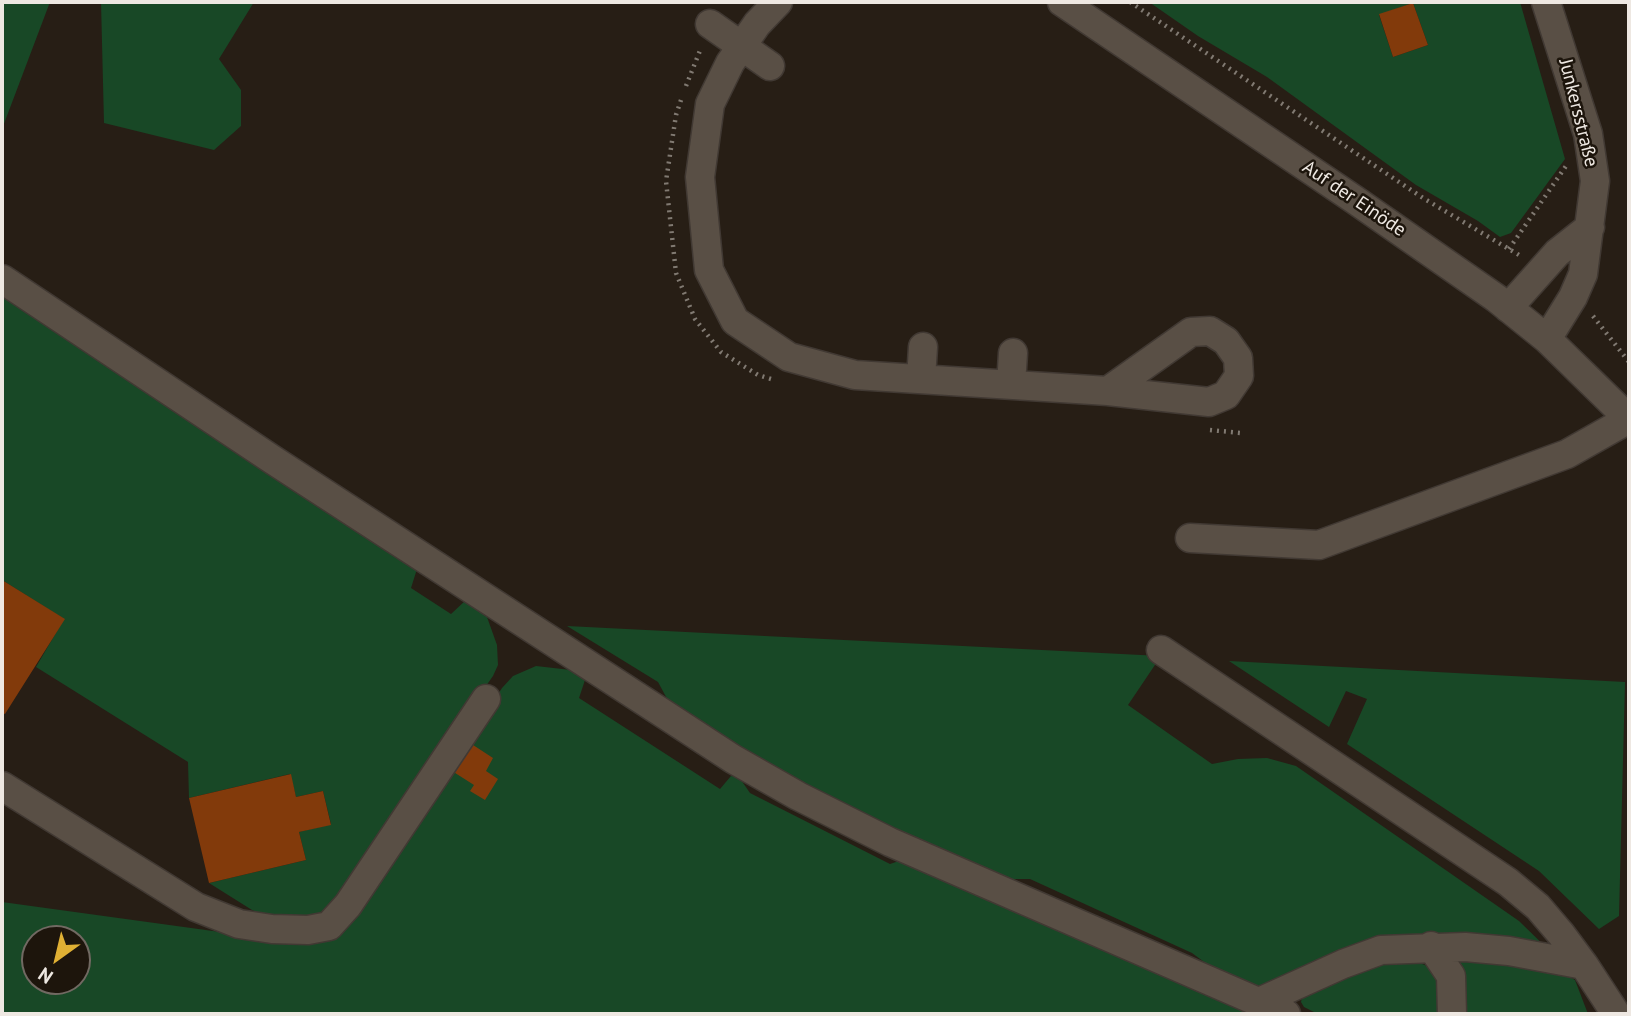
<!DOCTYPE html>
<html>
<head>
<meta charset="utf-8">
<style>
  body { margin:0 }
  #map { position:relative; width:1631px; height:1016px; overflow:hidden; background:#271e15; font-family:"PT Sans",sans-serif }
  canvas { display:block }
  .frame { position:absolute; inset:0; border:4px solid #eee8e2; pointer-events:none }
  .north { position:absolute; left:21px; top:925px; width:70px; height:70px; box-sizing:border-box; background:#1d150c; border:2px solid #716962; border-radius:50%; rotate:214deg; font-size:19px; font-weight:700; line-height:28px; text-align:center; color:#eee8e2 }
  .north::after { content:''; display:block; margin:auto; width:24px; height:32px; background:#e0b034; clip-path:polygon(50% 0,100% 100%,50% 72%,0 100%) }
</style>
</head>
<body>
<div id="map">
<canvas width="1631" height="1016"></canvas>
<div class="frame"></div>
<div class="north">N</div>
</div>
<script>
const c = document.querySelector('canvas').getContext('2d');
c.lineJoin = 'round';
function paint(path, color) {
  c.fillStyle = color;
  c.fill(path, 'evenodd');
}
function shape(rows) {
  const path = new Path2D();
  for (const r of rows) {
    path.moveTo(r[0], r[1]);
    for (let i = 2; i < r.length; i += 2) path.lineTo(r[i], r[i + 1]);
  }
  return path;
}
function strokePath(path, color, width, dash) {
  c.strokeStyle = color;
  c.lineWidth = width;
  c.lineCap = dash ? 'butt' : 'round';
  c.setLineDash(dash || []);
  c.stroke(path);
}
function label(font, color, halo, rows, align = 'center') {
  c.font = font + ' "PT Sans",sans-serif';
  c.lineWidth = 5;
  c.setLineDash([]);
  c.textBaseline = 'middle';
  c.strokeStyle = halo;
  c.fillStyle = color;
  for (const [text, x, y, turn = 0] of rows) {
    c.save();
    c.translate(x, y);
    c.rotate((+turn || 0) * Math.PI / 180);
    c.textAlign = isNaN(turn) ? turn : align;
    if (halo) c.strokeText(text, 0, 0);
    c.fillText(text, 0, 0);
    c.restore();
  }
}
const green = shape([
  [2,2,50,2,2,129],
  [101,2,254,2,219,59,241,90,241,126,214,150,104,123],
  [1149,2,1520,2,1565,159,1511,233,1500,237,1478,221,1416,185,1267,77,1198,36],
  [1413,3,1428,45,1393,57,1379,15],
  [2,295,417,569,411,588,451,614,466,600,487,617,497,645,498,665,493,676,330,907,316,915,303,918,271,918,252,910,209,883,306,860,299,832,331,824,323,791,296,797,290,774,189,798,188,762,36,667,64,619,2,580],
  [567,626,1161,656,1128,705,1212,764,1238,759,1267,758,1296,766,1519,921,1555,956,1433,940,1252,991,1231,982,1192,953,1030,879,1002,879,887,829,773,770,671,706,658,682],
  [1229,661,1625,682,1619,916,1599,929,1539,871,1347,744,1367,699,1346,691,1329,727],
  [536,666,571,670,585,680,579,698,720,789,731,776,739,777,750,793,890,864,902,860,1255,1014,2,1014,2,902,242,935,359,906,502,688,513,676],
  [35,939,77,939,77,981,35,981],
  [1455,958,1484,960,1565,974,1575,980,1588,1014,1464,1014,1467,1004,1465,982],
  [1411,960,1425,965,1437,976,1442,991,1439,1014,1318,1014,1304,1007,1301,1002,1303,994,1376,963]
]);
const building = shape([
  [1413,3,1428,45,1393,57,1379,14],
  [2,580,65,619,5,714,2,713],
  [470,743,493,758,486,771,498,779,485,800,470,791,474,785,452,771],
  [291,774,296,797,323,791,331,825,299,832,306,860,209,883,189,798]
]);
const path = shape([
  [1130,2,1423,198,1519,255],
  [686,86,701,48],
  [681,100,676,115,666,181,676,273,695,319,721,352,758,375,771,379],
  [1509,249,1566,166],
  [1593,316,1629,362],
  [1210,430,1241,433]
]);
const minor = shape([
  [778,2,757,24,730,63,710,104,700,177,709,270,735,321,789,357,855,375,1108,391,1209,402,1226,395,1239,376,1238,358,1226,341,1210,331,1191,332,1108,391],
  [1062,2,1355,200,1496,298,1547,339,1629,419],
  [1546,2,1588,134,1595,181,1583,274,1573,297,1547,339],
  [710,24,770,66],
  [2,279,273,460,664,714,733,759,798,796,890,842,1286,1014],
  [1508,308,1557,253,1590,227],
  [921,379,923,347],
  [1011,385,1013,353],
  [1190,538,1319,545,1567,454,1629,419],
  [1161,650,1508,882,1538,907,1561,934,1584,965,1616,1014],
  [2,786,196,907,239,924,272,929,308,930,329,926,348,905,486,699],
  [1431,946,1451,976,1452,1014],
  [1259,1002,1343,964,1381,950,1465,947,1509,951,1584,965]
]);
const streetNames = [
  ["Junkersstraße",1578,113,76],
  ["Auf der Einöde",1354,199,34]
];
paint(green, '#184826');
paint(building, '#823a0b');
strokePath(minor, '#413933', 31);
strokePath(path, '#817a72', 4.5, [2, 5]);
strokePath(minor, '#594f45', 28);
label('19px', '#eee8e2', '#1d150c', streetNames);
</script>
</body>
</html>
